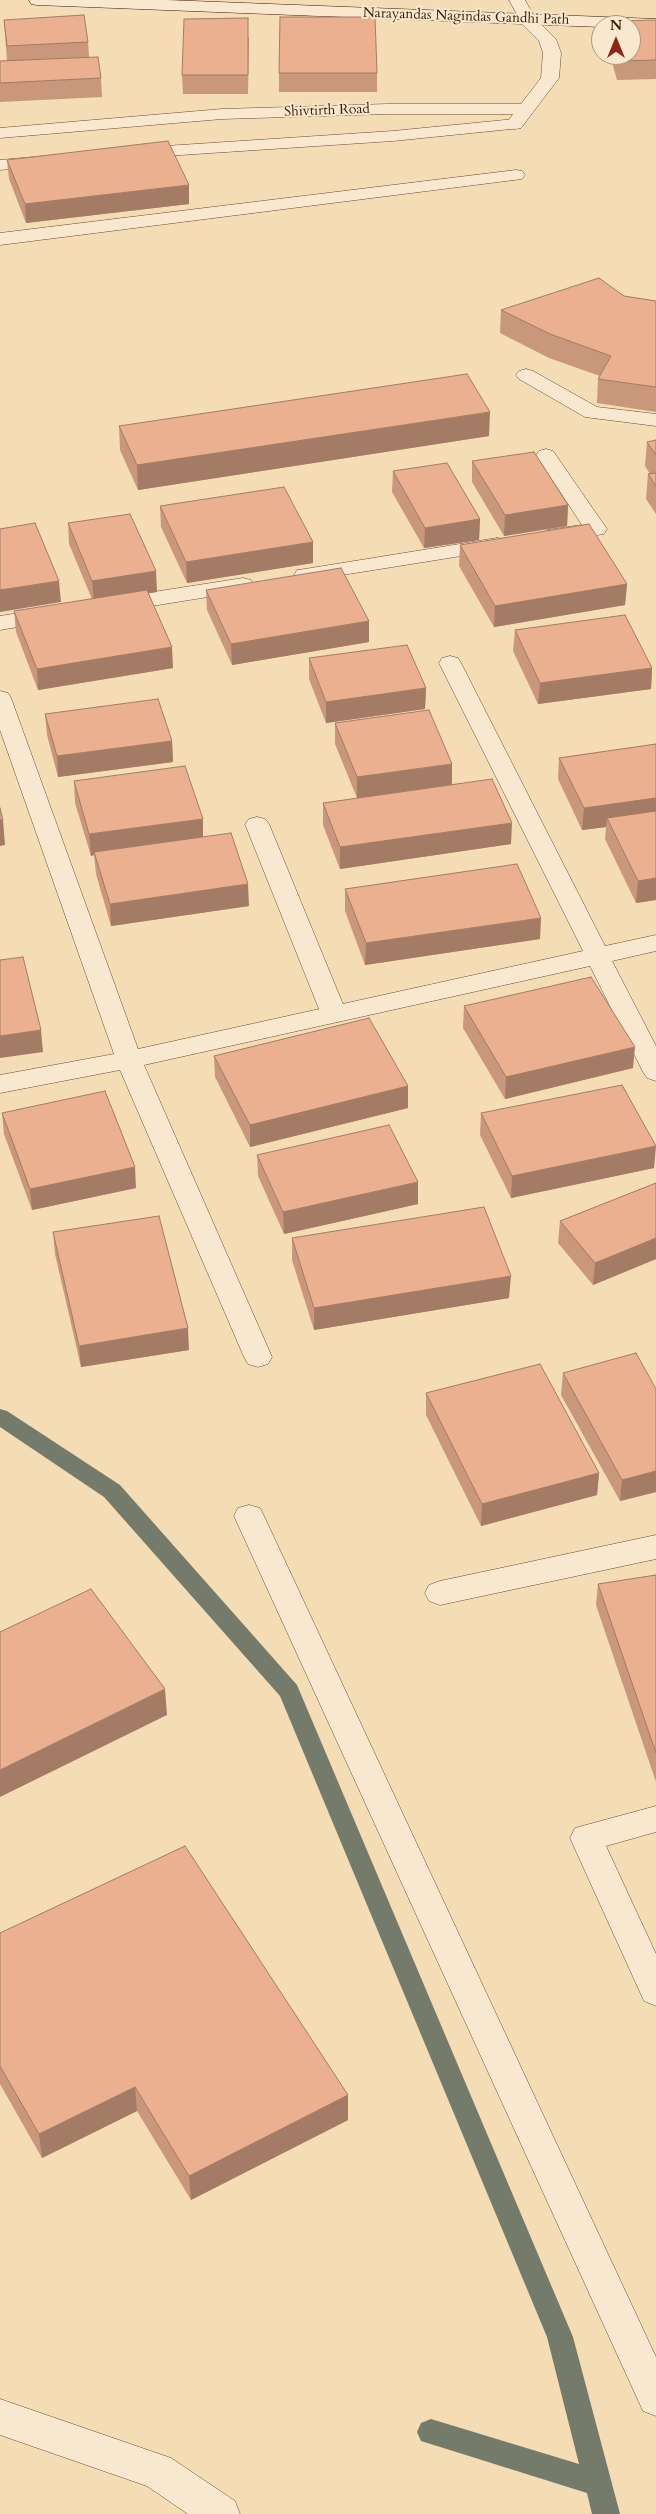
<!DOCTYPE html>
<html>
<head>
<meta charset="utf-8">
<style>
  body { margin:0 }
  #map { position:relative; width:656px; height:2514px; overflow:hidden; background:#f4dcb5; font-family:Cardo,serif }
  canvas { display:block }
  .north { position:absolute; left:591px; top:15px; width:50px; height:50px; box-sizing:border-box; background:#f8e8cf; border:1px solid #ac967f; border-radius:50%; rotate:0deg; font-size:14px; font-weight:700; line-height:20px; text-align:center; color:#391a08 }
  .north::after { content:''; display:block; margin:auto; width:18px; height:22px; background:#8f2418; clip-path:polygon(50% 0,100% 100%,50% 72%,0 100%) }
</style>
</head>
<body>
<div id="map">
<canvas width="656" height="2514"></canvas>
<div class="north">N</div>
</div>
<script>
const c = document.querySelector('canvas').getContext('2d');
c.lineJoin = 'round';
function shape(rows) {
  const path = new Path2D();
  for (const r of rows) {
    path.moveTo(r[0], r[1]);
    for (let i = 2; i < r.length; i += 2) path.lineTo(r[i], r[i + 1]);
  }
  return path;
}
function paint(path, color) {
  c.fillStyle = color;
  c.fill(path, 'evenodd');
}
function strokePath(path, color, width, dash) {
  c.strokeStyle = color;
  c.lineWidth = width;
  c.lineCap = dash ? 'butt' : 'round';
  c.setLineDash(dash || []);
  c.stroke(path);
}
function label(font, color, halo, rows, align = 'center') {
  c.font = font + ' Cardo,serif';
  c.lineWidth = 4;
  c.setLineDash([]);
  c.textBaseline = 'middle';
  c.strokeStyle = halo;
  c.fillStyle = color;
  for (const [text, x, y, turn = 0] of rows) {
    c.save();
    c.translate(x, y);
    c.rotate((+turn || 0) * Math.PI / 180);
    c.textAlign = isNaN(turn) ? turn : align;
    if (halo) c.strokeText(text, 0, 0);
    c.fillText(text, 0, 0);
    c.restore();
  }
}
const stream = shape([
  [0,1409,7,1411,120,1485,297,1685,573,2337,620,2514,592,2514,587,2493,421,2441,417,2432,421,2423,431,2419,579,2464,547,2337,280,1696,104,1497,0,1427,0,1409]
]);
const lane = shape([
  [515,119,521,120,524,124,521,128,393,141,135,158,129,157,126,153,129,149,135,148,393,131,515,119],
  [45,156,51,157,54,161,51,165,0,170,0,160,45,156],
  [516,170,522,171,525,175,522,179,0,245,0,233,516,170],
  [526,369,533,371,597,407,656,414,656,426,585,417,519,379,516,375,519,371,526,369],
  [546,449,553,451,607,529,604,534,555,541,547,540,544,535,547,530,582,525,536,455,539,451,546,449],
  [497,538,505,539,508,544,505,549,305,581,297,580,294,575,297,570,305,569,497,538],
  [243,578,251,580,254,585,251,590,115,612,107,610,104,605,107,600,115,598,243,578],
  [50,608,58,610,61,615,58,620,0,630,0,616,50,608],
  [257,817,265,819,269,824,347,1014,343,1020,334,1022,325,1020,321,1014,245,824,249,819,257,817],
  [249,1505,260,1508,264,1516,656,2357,656,2416,643,2411,234,1516,238,1508,249,1505],
  [656,1535,656,1559,440,1605,429,1601,425,1593,429,1585,440,1581,656,1535],
  [656,1806,656,1832,606,1846,656,1954,656,2006,644,2001,570,1838,575,1828,656,1806],
  [0,2399,171,2458,235,2501,240,2514,188,2514,147,2486,0,2435,0,2399]
]);
const street = shape([
  [509,0,525,0,535,18,556,39,561,53,559,78,521,128,515,129,509,128,506,124,513,114,388,114,222,119,0,138,0,128,222,109,388,104,521,104,541,78,543,53,539,41,522,24,509,0],
  [450,656,458,658,461,663,605,946,656,935,656,951,612,961,656,1046,656,1081,647,1078,643,1072,590,966,144,1065,272,1357,268,1364,258,1367,248,1364,244,1357,120,1070,0,1093,0,1075,114,1054,0,730,0,691,8,693,11,698,138,1049,583,951,439,663,442,658,450,656]
]);
const secondary = shape([
  [29,0,167,0,656,19,656,29,631,28,631,25,601,25,601,27,37,5,31,4,29,0]
]);
const wall = shape([
  [4,20,88,42,89,57,101,78,102,97,0,102,0,61,7,61],
  [656,20,656,79,617,80,610,55,631,55,631,25,607,25,608,21],
  [249,37,248,94,183,94,182,75],
  [279,73,377,73,377,92,279,92],
  [7,160,189,204,26,223,9,179],
  [624,296,656,301,656,412,597,403,598,379,600,376,549,358,500,333,501,310],
  [119,426,489,436,138,490,120,450],
  [656,440,656,514,646,499,648,474,650,474,645,466,647,442],
  [472,461,568,505,567,526,504,536,472,482],
  [393,471,480,519,479,540,424,548,392,492],
  [160,506,313,563,187,583,161,527],
  [68,523,157,592,148,593,173,668,38,690,16,632,14,611,92,599,69,544],
  [460,545,627,584,625,605,494,627,459,566],
  [206,590,369,642,232,665,207,610],
  [515,630,652,668,651,689,538,704,513,651],
  [309,658,426,688,425,709,326,723,309,679],
  [45,714,172,741,173,762,58,777,47,735],
  [335,723,452,785,511,844,340,869,323,825,323,803,357,798,335,744],
  [656,744,656,900,636,903,605,839,606,827,582,830,558,779,559,758],
  [74,781,203,819,203,837,249,906,111,926,96,874,94,855,91,856,75,803],
  [345,889,540,939,365,965,345,911],
  [464,1006,633,1068,505,1099,463,1028],
  [214,1056,408,1086,408,1108,250,1147,215,1077],
  [2,1113,136,1188,32,1210,4,1134],
  [481,1113,654,1168,511,1198,480,1135],
  [257,1155,418,1204,284,1234,258,1176],
  [656,1183,656,1259,593,1285,558,1243,560,1221],
  [53,1232,189,1350,81,1367,55,1254],
  [292,1238,509,1298,314,1330,292,1260],
  [563,1373,656,1389,656,1492,620,1501,561,1395],
  [426,1393,599,1473,597,1495,481,1526,426,1415],
  [656,1575,656,1782,596,1605,598,1584],
  [0,1933,348,2095,348,2120,191,2200,137,2111,42,2158,0,2084]
]);
const shadedWall = shape([
  [189,185,189,204,26,223,25,204],
  [490,412,489,436,138,490,137,465],
  [568,505,567,526,504,536,505,515],
  [480,519,479,540,424,548,425,528],
  [313,542,313,563,187,583,186,562],
  [156,571,157,592,94,602,92,581],
  [59,581,61,602,0,612,0,590],
  [627,584,625,605,494,627,495,606],
  [369,621,369,642,232,665,231,644],
  [172,647,173,668,38,690,37,669],
  [652,668,651,689,538,704,540,683],
  [426,688,425,709,326,723,326,702],
  [172,741,173,762,58,777,57,756],
  [452,764,452,785,357,798,357,777],
  [656,798,656,820,607,818,606,827,582,830,584,808],
  [203,819,203,840,94,852,94,855,91,856,89,834],
  [0,820,3,820,5,845,0,846],
  [512,823,511,844,340,869,340,847],
  [656,878,656,900,636,903,638,881],
  [248,884,249,906,111,926,110,904],
  [541,918,540,939,365,965,366,943],
  [41,1030,43,1052,0,1058,0,1036],
  [635,1047,633,1068,505,1099,506,1077],
  [408,1086,408,1108,250,1147,250,1125],
  [656,1146,654,1168,511,1198,512,1176],
  [135,1167,136,1188,32,1210,30,1189],
  [418,1182,418,1204,284,1234,283,1212],
  [656,1238,656,1259,593,1285,595,1263],
  [511,1276,509,1298,314,1330,314,1308],
  [188,1328,189,1350,81,1367,79,1346],
  [656,1471,656,1492,620,1501,622,1480],
  [599,1473,597,1495,481,1526,482,1504],
  [165,1689,167,1715,0,1797,0,1770],
  [135,2087,137,2111,42,2158,39,2134],
  [348,2095,348,2120,191,2200,189,2176]
]);
const building = shape([
  [84,15,88,42,7,46,4,20,84,15],
  [280,17,375,17,377,73,279,73,280,17],
  [248,18,248,75,182,75,184,19,248,18],
  [656,20,656,60,618,61,616,55,631,55,631,25,609,25,608,21,656,20],
  [98,57,101,78,0,83,0,61,98,57],
  [168,141,189,185,25,204,7,160,168,141],
  [599,278,624,296,656,301,656,387,598,379,611,356,550,334,501,310,599,278],
  [467,374,490,412,137,465,119,426,467,374],
  [656,440,656,455,647,442,656,440],
  [534,452,568,505,505,515,472,461,534,452],
  [447,463,480,519,425,528,393,471,447,463],
  [656,473,656,486,648,474,656,473],
  [284,487,313,542,186,562,160,506,284,487],
  [130,514,156,571,92,581,68,523,130,514],
  [35,523,59,581,0,590,0,529,35,523],
  [589,524,627,584,495,606,460,545,589,524],
  [341,568,369,621,231,644,206,590,341,568],
  [147,590,172,647,37,669,14,611,147,590],
  [625,615,652,668,540,683,515,630,625,615],
  [407,645,426,688,326,702,309,658,407,645],
  [158,699,172,741,57,756,45,714,158,699],
  [429,710,452,764,357,777,335,723,429,710],
  [656,744,656,798,584,808,559,758,656,744],
  [185,766,203,819,89,834,74,781,185,766],
  [492,779,512,823,340,847,323,803,492,779],
  [0,808,3,820,0,820,0,808],
  [656,811,656,878,638,881,607,818,656,811],
  [231,833,248,884,110,904,94,852,231,833],
  [517,864,541,918,366,943,345,889,517,864],
  [23,957,41,1030,0,1036,0,960,23,957],
  [591,977,635,1047,506,1077,464,1006,591,977],
  [369,1018,408,1086,250,1125,214,1056,369,1018],
  [622,1085,656,1146,512,1176,481,1113,622,1085],
  [105,1091,135,1167,30,1189,2,1113,105,1091],
  [389,1125,418,1182,283,1212,257,1155,389,1125],
  [656,1183,656,1238,595,1263,560,1221,656,1183],
  [484,1207,511,1276,314,1308,292,1238,484,1207],
  [159,1216,188,1328,79,1346,53,1232,159,1216],
  [636,1353,656,1389,656,1471,622,1480,563,1373,636,1353],
  [540,1364,599,1473,482,1504,426,1393,540,1364],
  [656,1575,656,1753,598,1584,656,1575],
  [91,1589,165,1689,0,1770,0,1632,91,1589],
  [185,1846,348,2095,189,2176,135,2087,39,2134,0,2066,0,1933,185,1846]
]);
const farStreetnames = [
  ["Narayandas Nagindas Gandhi Path",466,17,2],
  ["Shivtirth Road",327,111,-2]
];
paint(stream, '#747b6b');
strokePath(lane, '#684a33', 1);
strokePath(street, '#684a33', 1);
strokePath(secondary, '#391a08', 1);
paint(lane, '#f8e8cf');
paint(street, '#f8e8cf');
paint(secondary, '#f8e8cf');
paint(wall, '#c9977b');
paint(shadedWall, '#a47b64');
paint(building, '#eab08f');
strokePath(building, '#a47b64', 1);
label('14px', '#391a08', '#f8e8cf', farStreetnames);
</script>
</body>
</html>
